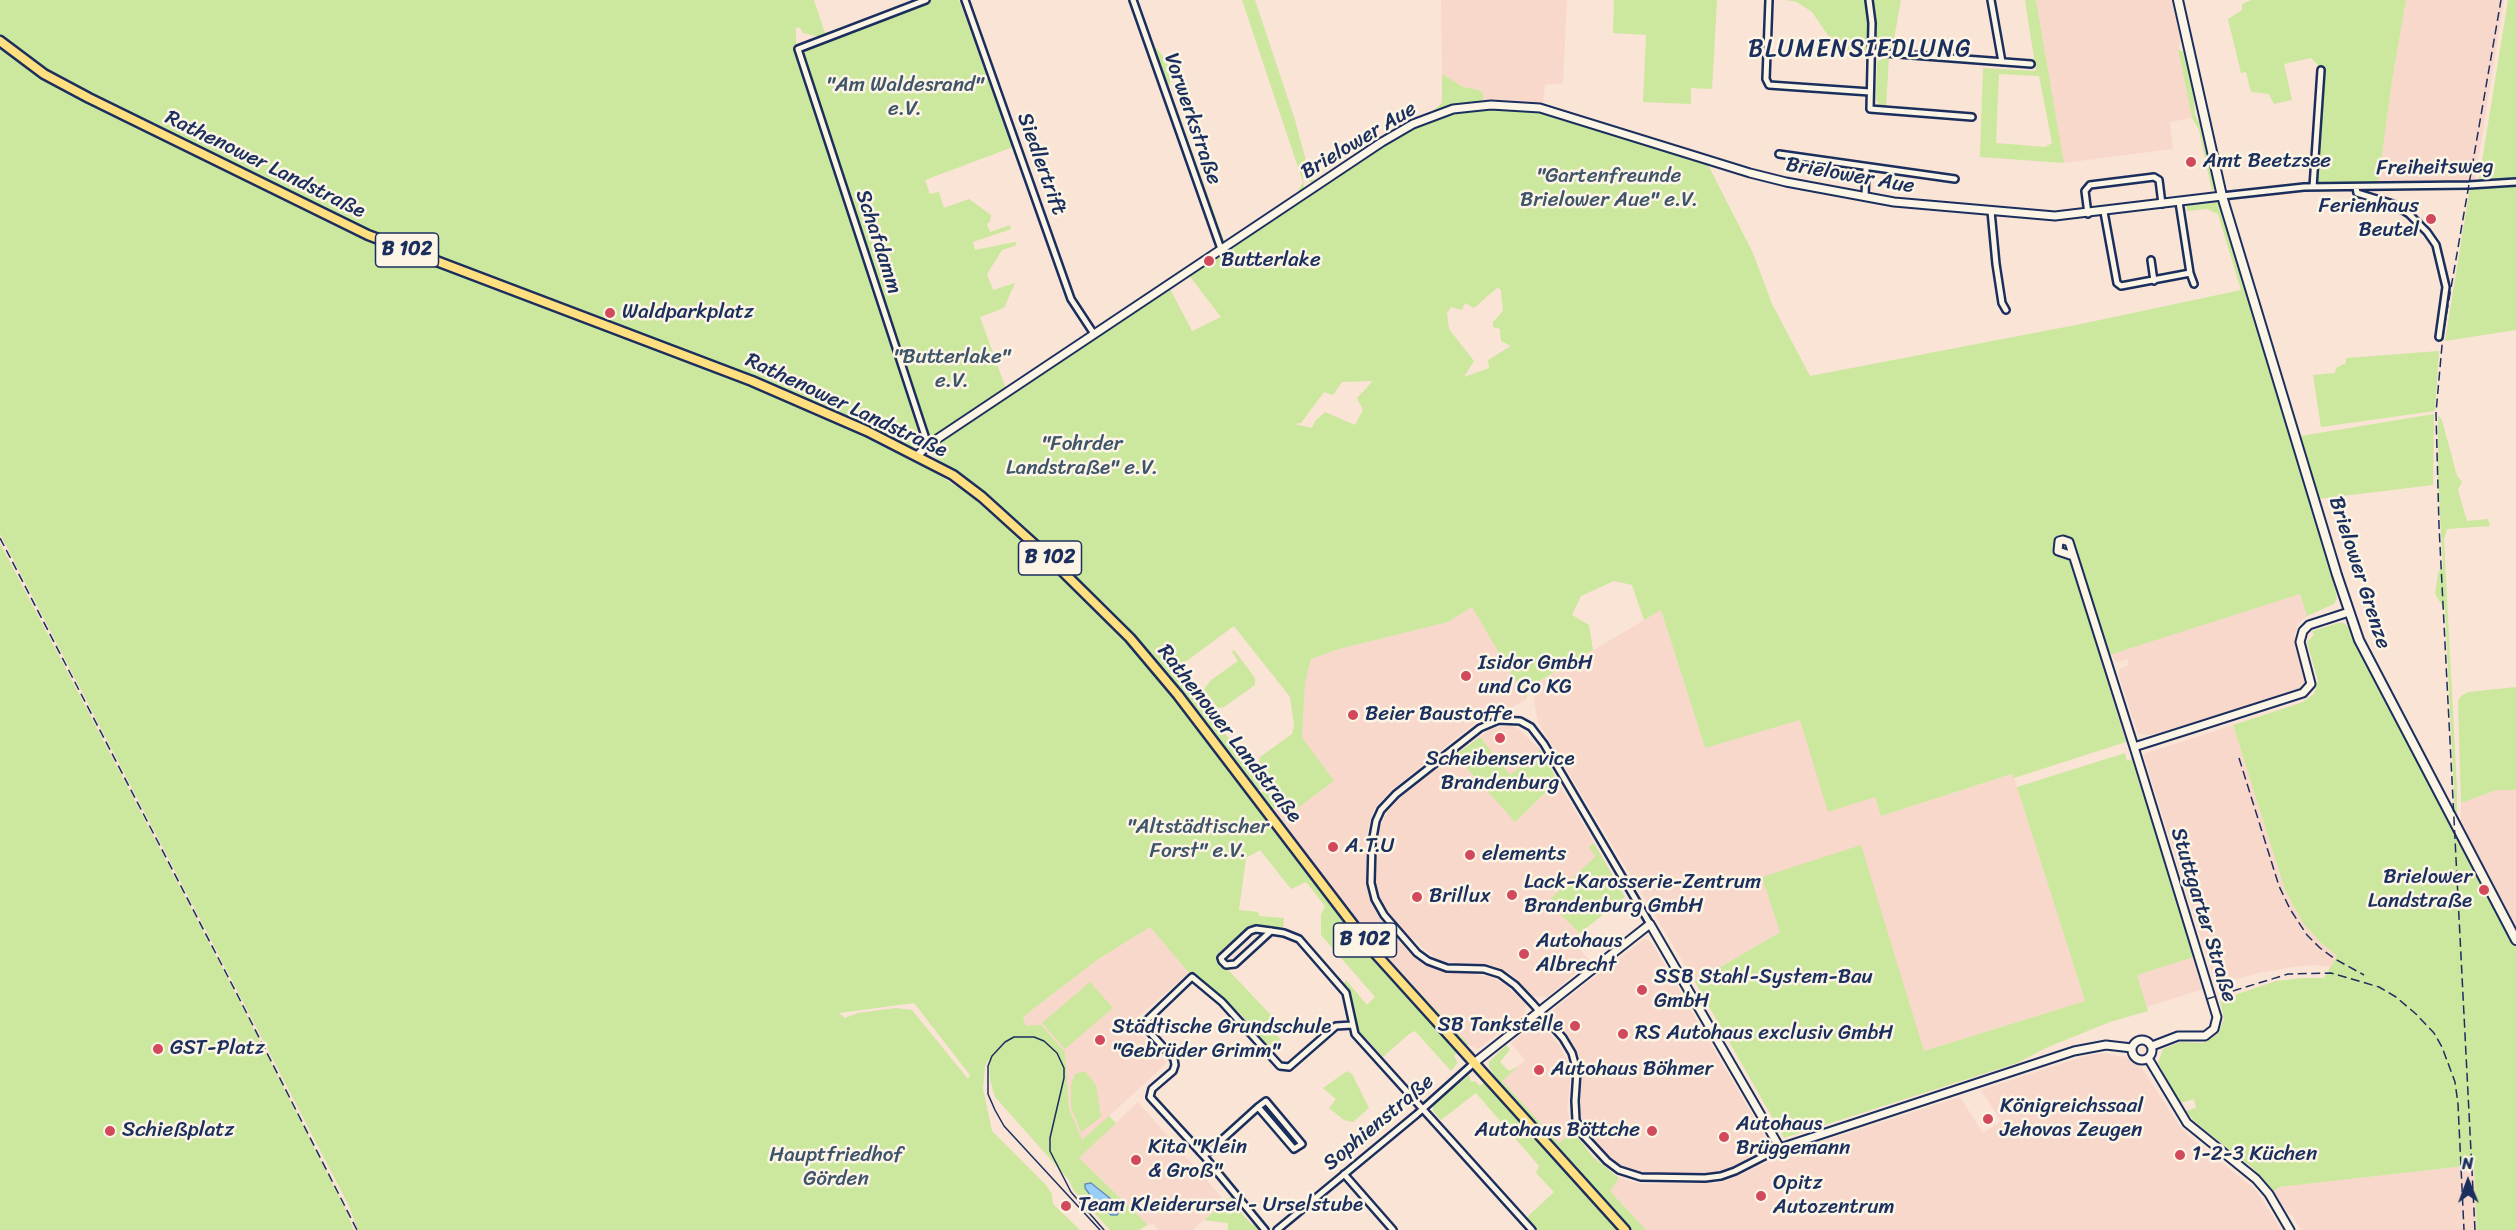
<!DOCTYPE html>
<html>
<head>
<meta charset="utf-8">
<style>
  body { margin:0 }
  #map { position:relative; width:2516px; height:1230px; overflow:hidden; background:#fae4d6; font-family:Sriracha,sans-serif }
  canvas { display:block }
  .north { position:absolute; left:2438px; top:1152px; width:60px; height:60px; -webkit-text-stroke:4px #fcf5e5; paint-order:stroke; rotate:359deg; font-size:16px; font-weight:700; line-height:24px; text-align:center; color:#1b2f5e }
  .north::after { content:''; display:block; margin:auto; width:21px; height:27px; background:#1b2f5e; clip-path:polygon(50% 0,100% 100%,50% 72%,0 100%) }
</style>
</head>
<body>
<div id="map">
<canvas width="2516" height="1230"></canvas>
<div class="north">N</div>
</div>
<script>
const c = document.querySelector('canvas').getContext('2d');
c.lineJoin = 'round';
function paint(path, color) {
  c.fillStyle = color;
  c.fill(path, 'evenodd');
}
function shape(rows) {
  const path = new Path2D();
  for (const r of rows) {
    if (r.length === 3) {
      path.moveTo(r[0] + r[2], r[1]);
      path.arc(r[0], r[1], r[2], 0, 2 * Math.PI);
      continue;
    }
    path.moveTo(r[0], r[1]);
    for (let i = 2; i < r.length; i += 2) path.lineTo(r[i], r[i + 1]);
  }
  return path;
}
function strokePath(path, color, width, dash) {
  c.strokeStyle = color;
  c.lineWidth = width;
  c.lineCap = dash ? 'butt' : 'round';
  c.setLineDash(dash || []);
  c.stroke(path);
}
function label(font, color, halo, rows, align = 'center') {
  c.font = font + ' Sriracha,sans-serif';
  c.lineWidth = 5;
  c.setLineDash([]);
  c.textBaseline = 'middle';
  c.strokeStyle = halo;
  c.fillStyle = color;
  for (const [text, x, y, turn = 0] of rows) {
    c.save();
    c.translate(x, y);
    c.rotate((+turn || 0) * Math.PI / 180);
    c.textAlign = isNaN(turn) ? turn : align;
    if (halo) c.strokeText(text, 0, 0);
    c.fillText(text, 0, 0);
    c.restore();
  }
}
const built = shape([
  [1441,0,1567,0,1563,83,1545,85,1543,105,1506,101,1482,102,1484,96,1480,90,1463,87,1442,74],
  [2036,0,2172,0,2181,41,2178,49,2192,118,2170,122,2173,149,2064,163],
  [2406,0,2504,0,2475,181,2472,183,2378,184,2392,81],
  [2300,594,2307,616,2298,624,2295,634,2306,679,2302,687,2296,691,2151,735,2138,734,2118,673,2121,668,2129,665,2127,659,2119,662,2114,660,2112,654],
  [1472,607,1526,699,1505,712,1480,719,1389,792,1374,810,1369,824,1366,842,1366,882,1368,895,1378,916,1405,948,1423,964,1447,973,1475,974,1494,978,1505,985,1526,1004,1524,1014,1478,1049,1469,1045,1381,951,1272,810,1277,805,1290,821,1298,808,1334,781,1302,737,1305,683,1311,659,1339,649,1448,622],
  [1661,610,1705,748,1800,720,1875,797,1881,816,2013,774,2085,1001,1924,1051,1780,932,1695,982,1538,722,1534,702,1536,684],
  [1510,725,1519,729,1540,750,1510,776,1480,737,1490,729],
  [2233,725,2285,890,2303,923,2321,943,2337,956,2330,967,2314,965,2293,967,2259,973,2216,985,2143,754],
  [1455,755,1515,822,1556,784,1561,787,1594,843,1588,847,1597,856,1568,920,1580,933,1571,940,1590,961,1547,997,1533,996,1511,974,1497,967,1484,964,1448,962,1435,958,1408,935,1389,913,1380,896,1376,881,1377,846,1379,829,1387,812,1406,792],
  [2497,790,2516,790,2516,936,2461,834,2461,803],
  [1150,927,1189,973,1133,1021,1134,1026,1167,1063,1082,1141,1069,1108,1065,1052,1026,1026,1023,1017,1097,960],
  [1644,939,1651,942,1767,1140,1767,1144,1757,1155,1723,1171,1691,1174,1648,1173,1632,1171,1620,1165,1605,1154,1583,1124,1580,1109,1582,1074,1579,1056,1570,1039,1551,1017,1555,1008],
  [2194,957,2204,989,2147,1007,2137,975],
  [1534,1023,1545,1028,1560,1046,1567,1061,1570,1080,1567,1110,1573,1131,1559,1143,1502,1081,1525,1060,1511,1043],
  [2103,1053,2125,1057,2142,1068,2181,1128,2199,1145,2255,1189,2282,1230,1646,1230,1610,1191,1619,1178,1642,1184,1721,1183,1796,1150,1960,1097,1983,1133,2001,1121,1981,1090,2085,1056],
  [1138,1102,1225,1201,1193,1230,1158,1230,1153,1224,1148,1225,1078,1158],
  [2474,1165,2477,1230,2301,1230,2292,1215,2287,1213,2274,1191,2279,1187]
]);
const green = shape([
  [0,0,814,0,826,36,815,36,803,33,800,28,796,27,796,49,801,49,930,0,959,0,1013,147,925,180,930,194,939,192,944,208,969,199,991,215,990,222,987,224,990,232,1010,225,1011,229,973,242,975,250,1015,242,1017,245,1002,250,987,274,993,290,1015,283,1004,308,980,317,1006,389,932,438,928,438,912,448,834,413,367,229,135,118,44,71,0,36],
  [1135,0,1137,0,1154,46,1173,68,1169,87,1225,243,1219,240],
  [1242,0,1255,0,1295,120,1311,180,1318,180,1312,185,1306,174,1303,175,1304,189,1296,195,1303,182],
  [1614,0,1717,0,1712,89,1691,88,1691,104,1643,102,1646,35,1613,33],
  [1786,0,1866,0,1869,12,1869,56,1848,54,1834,44,1812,12,1797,2],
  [1872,0,1901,0,1892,50,1879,49,1874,42,1875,23],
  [2025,0,2036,0,2064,163,1980,157,1983,68,2036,71],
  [1999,74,2039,76,2052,143,2045,147,1996,143],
  [2251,0,2406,0,2392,81,2378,184,2315,184,2323,70,2311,58,2284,64,2292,100,2274,104,2269,94,2251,92,2246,72,2241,73,2228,19,2242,10,2242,4],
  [2508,0,2516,0,2516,180,2481,182,2479,180],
  [0,44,43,77,131,125,365,237,595,324,834,419,919,462,974,498,1042,558,1129,640,1374,956,1457,1052,1454,1056,1458,1063,1451,1071,1415,1031,1409,1034,1383,1057,1367,1039,1364,1040,1354,1025,1349,995,1343,985,1346,980,1367,1005,1375,997,1321,935,1321,915,1325,906,1306,882,1291,889,1260,850,1246,858,1239,910,1258,912,1259,916,1284,918,1283,929,1256,926,1249,927,1215,956,1284,1029,1277,1036,1282,1041,1273,1051,1254,1030,1251,1032,1246,1027,1249,1024,1238,1011,1235,1013,1191,971,1189,973,1150,927,1097,960,1023,1017,1026,1026,1041,1025,1065,1052,1069,1108,1082,1140,1109,1116,1116,1123,1079,1158,1148,1225,1139,1230,1110,1230,1074,1191,1069,1180,995,1097,990,1080,989,1059,985,1066,983,1089,992,1131,1046,1185,1052,1194,1053,1204,1080,1230,358,1230,348,1204,0,534],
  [914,1003,970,1075,968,1079,912,1010,896,1008,858,1013,845,1018,839,1013],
  [2178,49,2186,53,2193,84,2195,115,2204,132,2216,188,2212,191,2199,130,2192,118],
  [1889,57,1886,108,1882,108,1876,100,1877,61],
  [1442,74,1463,87,1480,90,1484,96,1482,102,1440,111,1413,121,1434,110,1442,103],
  [1491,108,1534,110,1577,121,1707,163,1753,253,1772,304,1810,376,2081,324,2241,290,2218,214,2207,209,2187,211,2186,203,2219,199,2296,448,2335,588,2337,598,2334,604,2307,616,2300,594,2100,658,2126,742,2014,778,2012,774,1881,816,1875,797,1828,812,1800,720,1705,748,1661,610,1644,620,1632,585,1614,581,1581,596,1572,615,1589,625,1593,650,1536,683,1530,681,1526,699,1472,607,1448,622,1339,649,1311,659,1305,683,1302,737,1334,781,1298,808,1289,821,1277,805,1272,810,1381,951,1469,1045,1466,1046,1370,942,1258,796,1271,783,1270,778,1259,763,1260,757,1292,734,1294,726,1290,697,1234,626,1177,668,1254,773,1260,769,1267,778,1266,785,1258,791,1254,791,1175,685,1108,607,988,496,932,455,932,449,934,445,1169,287,1192,331,1221,317,1188,274,1382,145,1414,126,1448,113],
  [1498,287,1501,290,1503,311,1493,322,1493,327,1500,329,1501,341,1511,346,1488,360,1489,368,1464,377,1474,361,1449,329,1447,313,1451,307,1462,310,1465,303,1474,308],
  [1373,381,1357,398,1363,410,1355,425,1325,412,1315,421,1312,428,1294,424,1301,423,1324,392,1333,395,1342,382],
  [2516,184,2516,330,2445,341,2470,187],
  [2439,351,2435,411,2321,427,2313,375,2335,373,2336,368,2346,363,2346,358],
  [2434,414,2433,485,2318,499,2301,436],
  [2438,415,2442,420,2457,476,2462,482,2458,490,2467,521,2488,519,2490,526,2447,529,2444,539,2457,789,2457,813,2455,816,2445,610,2435,594,2438,573,2443,566,2438,480],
  [0,543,237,996,345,1208,354,1230,0,1230],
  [2339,623,2344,623,2348,627,2356,647,2516,947,2516,1230,2477,1230,2474,1165,2279,1187,2274,1191,2255,1170,2195,1122,2186,1111,2196,1108,2194,1099,2180,1103,2158,1063,2163,1049,2180,1042,2203,1043,2218,1034,2224,1019,2220,1000,2276,981,2302,978,2324,978,2337,956,2321,943,2303,923,2285,890,2233,725,2303,702,2314,694,2318,681,2307,642,2314,635,2312,631],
  [1234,650,1255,678,1255,685,1224,707,1218,708,1204,689,1211,680,1238,661,1232,652],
  [2516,687,2516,790,2497,790,2461,803,2458,701,2461,696,2468,692],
  [1480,737,1510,775,1540,750,1558,781,1515,822,1455,755],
  [2125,753,2127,761,2132,759,2194,957,2137,975,2148,1011,2110,1022,2048,1047,2017,1063,1784,1138,1695,982,1780,932,1762,877,1861,845,1924,1051,2085,1001,2017,787],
  [1594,843,1625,897,1580,933,1547,902,1596,856,1588,847],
  [1090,982,1113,1008,1065,1049,1042,1023],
  [1506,1045,1510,1050,1500,1062,1509,1071,1519,1066,1502,1081,1559,1143,1573,1131,1592,1156,1619,1178,1610,1191,1646,1230,1630,1230,1491,1076,1493,1073,1489,1067,1489,1062],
  [1085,1071,1096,1085,1101,1117,1081,1132,1071,1107,1071,1085,1075,1074],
  [1347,1071,1352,1074,1369,1108,1353,1122,1344,1120,1329,1108,1336,1099,1323,1088],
  [1469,1075,1471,1082,1475,1081,1480,1086,1486,1081,1619,1230,1536,1230,1526,1218,1554,1192,1536,1173,1539,1166,1476,1093,1441,1120,1433,1111,1433,1106],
  [1233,1195,1236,1198,1232,1202,1252,1225,1256,1223,1262,1230,1228,1230,1228,1223,1204,1220]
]);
const water = shape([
  [1091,1183,1111,1199,1111,1204,1119,1212,1117,1215,1111,1215,1093,1199,1085,1188,1085,1184,1091,1183]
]);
const minor = shape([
  [926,0,798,49,928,445],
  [965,0,1071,299,1094,334],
  [1133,0,1221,249],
  [1769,0,1766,79,1769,85,1870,92],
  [1869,0,1872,23,1870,109,1972,117],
  [1991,0,2002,62],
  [1872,52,2031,64],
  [1779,154,1955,179],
  [2313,187,2321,70],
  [2356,187,2357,193,2393,204,2409,214,2427,232,2436,245,2446,287,2439,337],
  [2222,196,2304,187,2469,185,2516,182],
  [1865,197,1866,168],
  [1991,211,1996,264,2002,303,2006,310],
  [2104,212,2117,283,2121,286,2190,273,2179,202],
  [2088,214,2085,191,2090,185,2154,177,2159,180,2162,204],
  [2151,260,2154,281],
  [2190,273,2194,284],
  [1650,924,1544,744,1531,727,1520,721,1499,720,1480,728,1396,794,1381,810,1376,821,1372,843,1371,883,1375,899,1384,915,1417,953,1428,961,1447,968,1484,969,1500,974,1515,985,1533,1004,1563,1038,1572,1053,1577,1071,1575,1101,1576,1120,1583,1135,1607,1161,1619,1170,1641,1177,1705,1178,1721,1176,1735,1171,1780,1148],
  [1271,931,1235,964,1226,965,1222,961,1221,958,1250,931,1256,929,1271,931,1284,933,1299,939,1346,993,1355,1034,1532,1230],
  [1204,1156,1258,1107,1294,1149,1302,1144,1266,1101,1258,1107],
  [1344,1174,1393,1230],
  [1265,1230,1204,1156,1150,1097,1152,1089,1173,1071,1175,1065,1174,1059,1146,1028,1144,1023,1192,977,1222,1002,1280,1066,1289,1067,1336,1026,1352,1025],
  [1277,1230,1417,1114,1474,1063]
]);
const tertiary = shape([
  [918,455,928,445,1382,142,1413,124,1453,109,1491,105,1540,108,1750,173,1786,182,1894,202,2055,216,2222,196],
  [2073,556,2058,551,2059,541,2063,540,2069,542,2134,747],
  [2142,1050,10],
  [2152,1046,2178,1036,2205,1036,2214,1029,2217,1017,2134,747,2303,693,2311,684,2300,642,2303,631,2309,625,2349,612],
  [2148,1058,2187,1123,2256,1179,2269,1194,2290,1230],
  [1474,1063,1650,924,1780,1148,2074,1051,2106,1045,2132,1048]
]);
const secondary = shape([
  [2178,0,2222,196,2337,575,2359,640,2516,940]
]);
const primary = shape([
  [0,41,44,74,89,98,368,235,752,381,867,431,953,475,982,497,1045,554,1130,638,1178,695,1374,952,1625,1230]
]);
const tram = shape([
  [1100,1230,1004,1126,995,1110,988,1094,988,1066,992,1056,1005,1042,1014,1037,1034,1037,1044,1041,1057,1053,1064,1068,1064,1078,1050,1138,1050,1151,1071,1192,1104,1230]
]);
const rail = shape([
  [0,538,238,996,357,1230],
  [2239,758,2279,886,2290,909,2307,935,2320,948,2335,959,2364,975],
  [2207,999,2288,974,2331,973,2379,987,2396,997,2416,1014,2434,1033,2442,1047,2455,1082,2458,1104,2464,1230],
  [2475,1230,2439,526,2436,413,2443,334,2501,0]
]);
const markers = [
  [2191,162,6,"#d1495b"],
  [2431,219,6,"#d1495b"],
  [1209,261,6,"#d1495b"],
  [610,313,6,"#d1495b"],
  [1466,676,6,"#d1495b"],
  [1353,715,6,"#d1495b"],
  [1500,738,6,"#d1495b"],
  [1333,847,6,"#d1495b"],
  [1470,855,6,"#d1495b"],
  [2484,890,6,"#d1495b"],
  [1512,895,6,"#d1495b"],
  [1417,897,6,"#d1495b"],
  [1524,954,6,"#d1495b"],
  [1642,990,6,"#d1495b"],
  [1575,1026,6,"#d1495b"],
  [1623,1034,6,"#d1495b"],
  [1100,1040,6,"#d1495b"],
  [158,1049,6,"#d1495b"],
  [1539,1070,6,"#d1495b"],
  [1988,1119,6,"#d1495b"],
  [110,1131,6,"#d1495b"],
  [1652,1131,6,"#d1495b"],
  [1724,1137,6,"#d1495b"],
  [2180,1155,6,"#d1495b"],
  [1136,1160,6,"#d1495b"],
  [1761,1196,6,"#d1495b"],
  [1066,1206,6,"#d1495b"]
];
const shields = [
  [407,250,63],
  [1050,558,63],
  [1365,940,63]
];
const shieldNames = [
  ["B 102",407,250],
  ["B 102",1050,558],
  ["B 102",1365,940]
];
const parkNames = [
  ["\"Am Waldesrand\"",905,86],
  ["e.V.",905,110],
  ["\"Gartenfreunde",1609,177],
  ["Brielower Aue\" e.V.",1609,201],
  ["\"Butterlake\"",952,358],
  ["e.V.",952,382],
  ["\"Fohrder",1082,445],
  ["Landstraße\" e.V.",1082,469],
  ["\"Altstädtischer",1198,828],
  ["Forst\" e.V.",1198,852],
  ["Hauptfriedhof",836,1156],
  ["Görden",836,1180]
];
const streetNames = [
  ["Vorwerkstraße",1192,119,71],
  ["Brielower Aue",1359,141,-31],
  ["Siedlertrift",1041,164,70],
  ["Rathenower Landstraße",265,165,26],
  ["Freiheitsweg",2435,168,-1],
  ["Brielower Aue",1850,176,10],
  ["Schafdamm",878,242,72],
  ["Rathenower Landstraße",846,406,25],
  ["Brielower Grenze",2359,573,72],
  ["Rathenower Landstraße",1229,734,52],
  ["Stuttgarter Straße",2203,915,73],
  ["Sophienstraße",1379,1123,-40]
];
const poiNames = [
  ["Amt Beetzsee",2203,162],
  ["Ferienhaus",2419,207,"right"],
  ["Beutel",2419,231,"right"],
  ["Butterlake",1221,261],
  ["Waldparkplatz",622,313],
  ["Isidor GmbH",1478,664],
  ["und Co KG",1478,688],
  ["Beier Baustoffe",1365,715],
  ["Scheibenservice",1500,760,"center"],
  ["Brandenburg",1500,784,"center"],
  ["A.T.U",1345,847],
  ["elements",1482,855],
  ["Brielower",2472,878,"right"],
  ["Landstraße",2472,902,"right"],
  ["Lack-Karosserie-Zentrum",1524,883],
  ["Brandenburg GmbH",1524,907],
  ["Brillux",1429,897],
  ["Autohaus",1536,942],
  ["Albrecht",1536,966],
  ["SSB Stahl-System-Bau",1654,978],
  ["GmbH",1654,1002],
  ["SB Tankstelle",1563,1026,"right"],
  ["Städtische Grundschule",1112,1028],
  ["\"Gebrüder Grimm\"",1112,1052],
  ["RS Autohaus exclusiv GmbH",1635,1034],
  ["GST-Platz",170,1049],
  ["Autohaus Böhmer",1551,1070],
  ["Königreichssaal",2000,1107],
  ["Jehovas Zeugen",2000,1131],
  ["Autohaus",1736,1125],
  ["Brüggemann",1736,1149],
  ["Schießplatz",122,1131],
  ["Autohaus Böttche",1640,1131,"right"],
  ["Kita \"Klein",1148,1148],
  ["& Groß\"",1148,1172],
  ["1-2-3 Küchen",2192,1155],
  ["Opitz",1773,1184],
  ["Autozentrum",1773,1208],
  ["Team Kleiderursel - Urselstube",1078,1206]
];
const quarterNames = [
  ["BLUMENSIEDLUNG",1860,50]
];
paint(built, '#f9d8cc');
paint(green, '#cce79e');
paint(water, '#98cef7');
strokePath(water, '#668eba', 1.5);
strokePath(minor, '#1b2f5e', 10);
strokePath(tertiary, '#1b2f5e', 11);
strokePath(secondary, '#1b2f5e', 12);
strokePath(primary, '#1b2f5e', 13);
strokePath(minor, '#fcf5e5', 5);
strokePath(tertiary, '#fcf5e5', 7);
strokePath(secondary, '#fcf5e5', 8);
strokePath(primary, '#ffdf80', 8);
strokePath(tram, '#1b2f5e', 1.5);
strokePath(rail, '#1b2f5e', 1.5, [9, 4.5]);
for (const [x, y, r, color] of markers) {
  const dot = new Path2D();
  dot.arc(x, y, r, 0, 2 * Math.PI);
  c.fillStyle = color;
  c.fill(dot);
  strokePath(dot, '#fcf5e5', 2);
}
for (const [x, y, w] of shields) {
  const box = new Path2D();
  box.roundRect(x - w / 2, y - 17, w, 34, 4.5);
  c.fillStyle = '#fcf5e5';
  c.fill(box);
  strokePath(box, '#1b2f5e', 1.5);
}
label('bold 20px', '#1b2f5e', null, shieldNames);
label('21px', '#3e546b', '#fcf5e5', parkNames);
label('21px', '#1b2f5e', '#fcf5e5', streetNames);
label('21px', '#1b2f5e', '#fcf5e5', poiNames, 'left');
c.letterSpacing = '1.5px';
label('24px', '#1b2f5e', '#fcf5e5', quarterNames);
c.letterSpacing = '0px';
</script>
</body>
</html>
